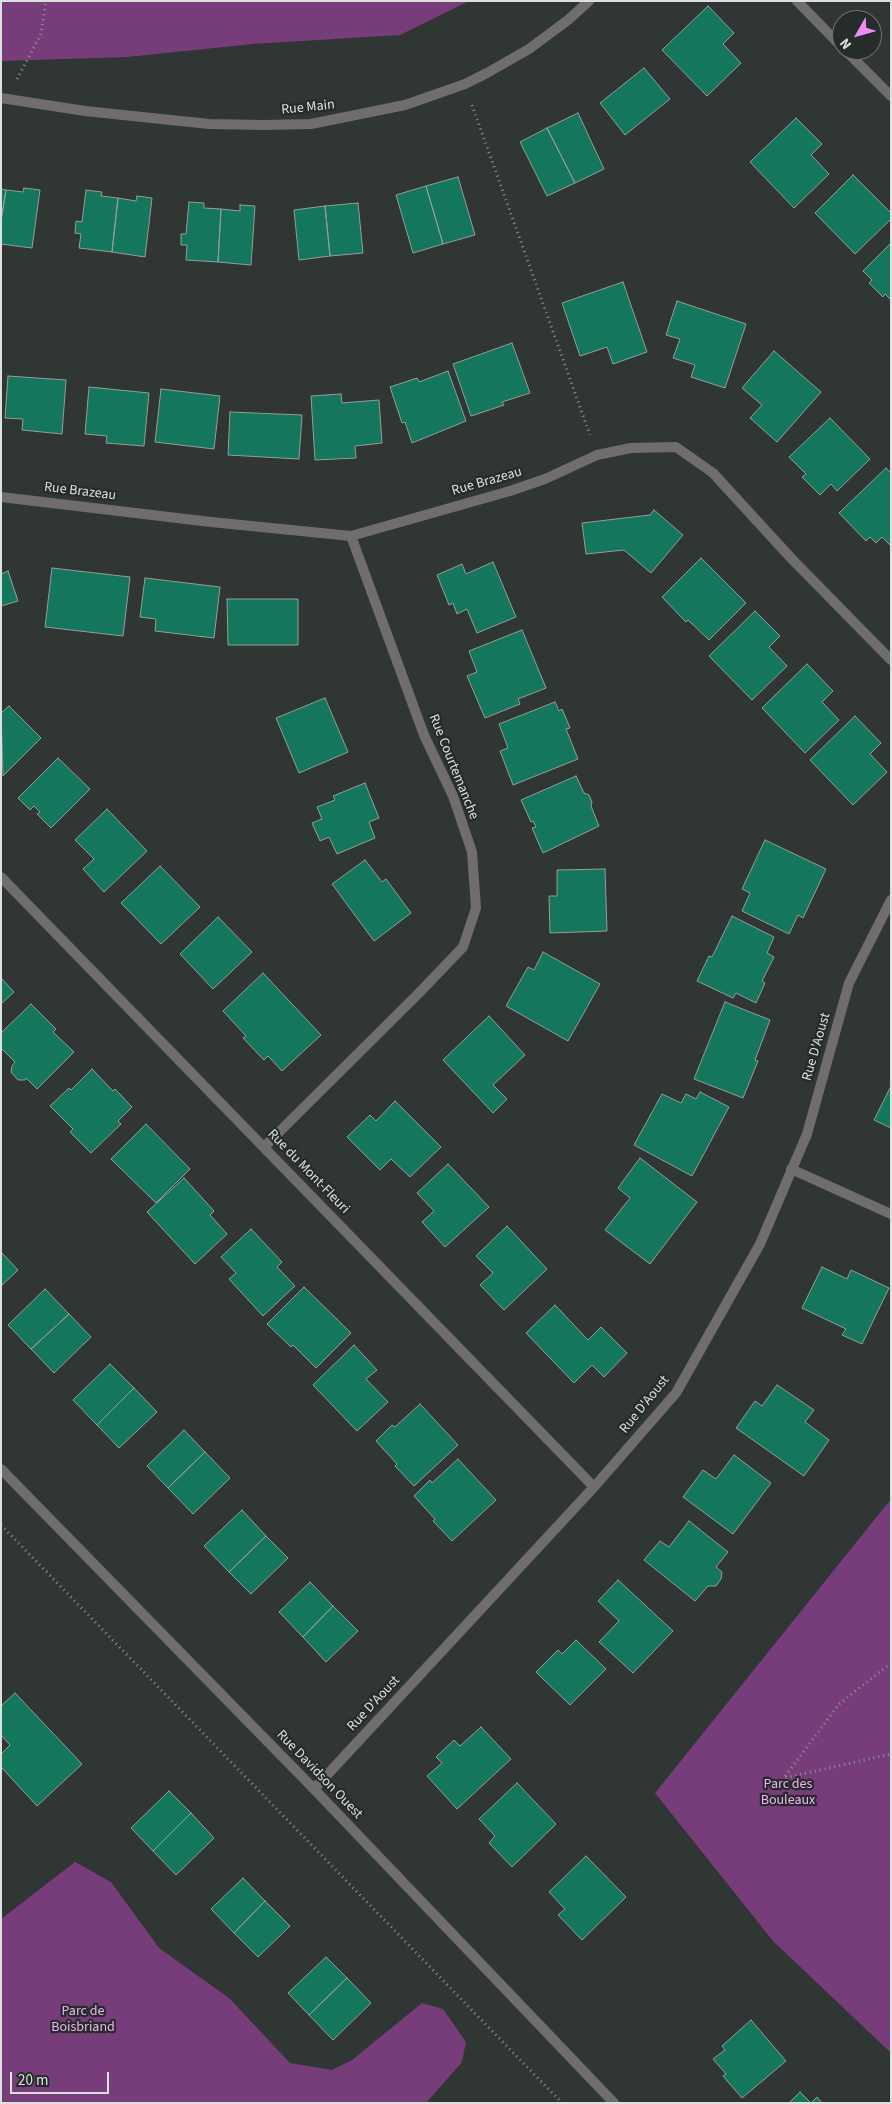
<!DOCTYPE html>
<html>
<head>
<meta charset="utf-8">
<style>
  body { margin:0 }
  #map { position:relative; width:892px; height:2104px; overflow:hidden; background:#303633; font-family:"Source Sans 3",sans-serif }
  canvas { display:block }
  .frame { position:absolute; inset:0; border:2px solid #dce0de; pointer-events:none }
  .north { position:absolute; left:832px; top:10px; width:50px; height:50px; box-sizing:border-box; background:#262c29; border:1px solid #6f7471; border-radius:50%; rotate:232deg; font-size:14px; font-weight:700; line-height:20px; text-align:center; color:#dce0de }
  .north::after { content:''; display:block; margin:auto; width:18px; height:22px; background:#ef8bf7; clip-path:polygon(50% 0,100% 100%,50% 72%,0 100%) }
  .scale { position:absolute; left:10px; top:2072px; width:99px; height:22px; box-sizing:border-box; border:2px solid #dce0de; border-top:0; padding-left:6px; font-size:15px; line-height:18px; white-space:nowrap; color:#dce0de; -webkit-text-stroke:4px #262c29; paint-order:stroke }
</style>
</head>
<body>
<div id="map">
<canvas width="892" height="2104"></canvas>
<div class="frame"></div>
<div class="north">N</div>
<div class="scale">20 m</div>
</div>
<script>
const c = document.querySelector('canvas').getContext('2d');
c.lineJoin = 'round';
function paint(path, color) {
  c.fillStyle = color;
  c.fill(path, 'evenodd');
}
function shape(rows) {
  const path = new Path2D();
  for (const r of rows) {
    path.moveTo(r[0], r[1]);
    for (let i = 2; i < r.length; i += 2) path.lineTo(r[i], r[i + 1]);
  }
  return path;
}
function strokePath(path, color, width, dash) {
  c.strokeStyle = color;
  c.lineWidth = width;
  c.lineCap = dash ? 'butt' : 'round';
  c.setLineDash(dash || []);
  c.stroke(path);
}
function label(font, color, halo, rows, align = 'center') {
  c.font = font + ' "Source Sans 3",sans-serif';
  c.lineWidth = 4.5;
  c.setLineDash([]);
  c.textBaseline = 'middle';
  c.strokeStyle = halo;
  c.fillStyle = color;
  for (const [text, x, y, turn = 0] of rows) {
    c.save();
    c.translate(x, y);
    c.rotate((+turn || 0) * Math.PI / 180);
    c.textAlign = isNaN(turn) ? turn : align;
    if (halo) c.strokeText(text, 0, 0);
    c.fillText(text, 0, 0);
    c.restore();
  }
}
const green = shape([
  [1,1,469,1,400,35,253,44,127,57,1,61],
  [891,1499,891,2053,773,1941,655,1793],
  [75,1862,111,1882,159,1948,229,1998,290,2063,332,2070,352,2060,422,2003,443,2009,466,2042,462,2062,426,2103,1,2103,1,1919]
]);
const building = shape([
  [708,6,734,33,723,44,741,63,707,96,662,50,708,6],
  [644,68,670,99,625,135,600,103,644,68],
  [578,113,604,169,575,183,547,128,578,113],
  [796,118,822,144,811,155,829,174,794,208,750,162,796,118],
  [547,128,575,183,547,196,520,142,547,128],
  [853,175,891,213,891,219,855,254,815,213,853,175],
  [458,177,475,235,443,244,426,186,458,177],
  [426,186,443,244,413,253,396,195,426,186],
  [24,188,40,190,32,248,1,244,1,221,6,190,23,192,24,188],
  [1,189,6,190,1,221,1,189],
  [86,190,102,192,101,196,118,198,112,252,79,248,81,234,75,233,76,221,82,222,86,190],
  [137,196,152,198,145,257,112,252,118,198,136,201,137,196],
  [189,202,204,203,204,208,221,209,218,262,186,260,187,245,181,245,181,234,186,234,189,202],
  [358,203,363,253,330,256,325,206,358,203],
  [240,205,255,206,251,265,218,262,221,209,240,211,240,205],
  [325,206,330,256,299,260,294,210,325,206],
  [891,243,891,300,885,294,883,297,869,283,872,280,863,271,891,243],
  [623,282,647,352,613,364,607,347,580,356,562,303,623,282],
  [677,301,746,324,725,388,691,377,695,365,673,358,680,339,666,335,677,301],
  [512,343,530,393,502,402,504,405,471,416,453,364,512,343],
  [774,351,821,392,777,442,750,418,762,405,742,388,774,351],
  [448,371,466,421,412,443,405,422,402,423,390,387,417,378,419,382,448,371],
  [8,376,66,380,62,434,22,430,23,419,5,418,8,376],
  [89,387,149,393,144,446,106,443,107,436,85,434,89,387],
  [161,389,220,396,214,449,155,442,161,389],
  [341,394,342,403,379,400,382,443,355,446,356,458,315,460,311,396,341,394],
  [230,412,302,415,299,459,228,455,230,412],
  [830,418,870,459,837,491,831,484,820,495,802,477,806,474,789,457,830,418],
  [886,468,891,473,891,546,882,537,876,543,870,537,866,541,839,513,886,468],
  [654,510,683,535,651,573,624,550,586,554,582,523,650,515,654,510],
  [701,558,746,603,709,640,688,620,686,622,662,597,701,558],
  [493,562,516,617,477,633,467,609,457,614,453,603,449,605,437,575,462,564,466,574,493,562],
  [52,568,130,577,123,636,45,627,52,568],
  [8,571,18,601,1,606,1,574,8,571],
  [145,578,220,587,214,638,155,631,156,619,140,617,145,578],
  [227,599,298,599,298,645,228,645,227,599],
  [755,611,780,636,769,647,787,666,752,700,709,656,755,611],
  [522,630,546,688,518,699,520,704,485,718,467,676,477,672,469,651,522,630],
  [807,664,833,691,822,702,839,720,805,753,762,708,807,664],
  [325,698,348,752,299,773,276,718,325,698],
  [555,702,559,711,562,709,570,728,566,729,578,759,513,785,500,751,508,748,499,724,555,702],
  [9,706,41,738,3,776,1,713,9,706],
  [855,716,881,743,870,754,887,772,853,805,810,760,855,716],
  [58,758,90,789,51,828,37,814,40,812,34,806,30,810,18,798,58,758],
  [576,776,584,793,589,795,592,802,591,806,599,826,543,853,532,828,536,827,533,821,531,822,521,800,576,776],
  [365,783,379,818,369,822,375,838,337,854,329,837,320,841,312,823,322,819,317,807,335,800,333,796,365,783],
  [107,809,147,851,104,892,83,869,94,859,75,840,107,809],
  [765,840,826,869,803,918,798,915,789,934,742,911,750,893,742,889,765,840],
  [365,860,382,882,386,879,411,913,374,941,332,884,365,860],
  [160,866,200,907,161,944,121,903,160,866],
  [605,869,607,931,550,933,549,896,557,896,557,870,605,869],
  [732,916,774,937,767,953,774,957,762,981,765,983,756,1003,736,993,733,998,697,981,709,956,712,957,732,916],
  [218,917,252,952,213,989,180,954,218,917],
  [543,952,600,984,568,1041,506,1006,528,967,534,970,543,952],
  [263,973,321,1035,282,1071,268,1056,264,1060,243,1038,246,1036,223,1011,263,973],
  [1,978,14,992,1,1004,1,978],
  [725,1002,770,1020,755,1060,758,1061,743,1098,694,1079,725,1002],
  [31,1004,56,1029,53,1032,74,1052,37,1089,26,1078,25,1080,18,1080,11,1072,12,1066,15,1062,1,1048,1,1033,31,1004],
  [489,1016,525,1055,493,1085,507,1099,493,1113,443,1060,489,1016],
  [92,1069,113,1091,115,1089,132,1107,118,1121,121,1124,91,1153,70,1132,73,1129,50,1106,69,1088,71,1090,92,1069],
  [891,1086,891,1128,874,1120,891,1086],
  [700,1092,729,1107,692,1176,634,1145,662,1094,681,1103,686,1094,696,1099,700,1092],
  [395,1101,441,1147,410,1177,391,1159,380,1170,347,1137,370,1115,376,1121,395,1101],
  [146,1124,190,1169,156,1203,111,1159,146,1124],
  [640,1158,697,1202,650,1264,605,1230,630,1198,618,1188,640,1158],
  [448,1164,489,1207,445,1247,422,1222,434,1211,417,1193,448,1164],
  [184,1178,214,1211,210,1215,227,1234,195,1264,147,1212,184,1178],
  [507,1226,547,1269,504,1310,480,1285,493,1273,476,1256,507,1226],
  [251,1229,282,1262,277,1267,295,1286,263,1316,229,1279,236,1273,221,1257,251,1229],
  [1,1252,18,1270,1,1286,1,1252],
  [822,1267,847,1279,851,1270,889,1288,862,1344,842,1335,846,1329,802,1308,822,1267],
  [304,1287,351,1333,316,1368,293,1345,291,1347,267,1324,304,1287],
  [45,1289,69,1314,31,1349,8,1325,45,1289],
  [555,1305,588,1340,601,1327,627,1353,604,1377,592,1365,574,1383,526,1333,555,1305],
  [69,1314,91,1337,54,1373,31,1349,69,1314],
  [354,1345,377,1370,366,1379,388,1402,357,1431,313,1385,354,1345],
  [110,1364,134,1388,97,1425,73,1400,110,1364],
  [777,1385,814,1410,805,1422,829,1440,804,1476,736,1428,755,1401,762,1406,777,1385],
  [134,1388,157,1412,119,1448,97,1425,134,1388],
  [420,1404,458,1445,414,1486,395,1466,397,1464,376,1441,392,1425,395,1427,420,1404],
  [184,1430,205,1452,168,1488,147,1466,184,1430],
  [205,1452,230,1478,193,1514,168,1488,205,1452],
  [734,1455,771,1483,733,1534,683,1497,703,1470,716,1479,734,1455],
  [458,1459,496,1500,452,1541,433,1521,435,1519,414,1496,430,1480,432,1483,458,1459],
  [242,1510,266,1536,229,1572,204,1546,242,1510],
  [689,1521,728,1552,716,1567,722,1572,721,1579,716,1586,708,1586,695,1601,644,1560,660,1541,669,1547,689,1521],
  [266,1536,288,1558,251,1594,229,1572,266,1536],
  [618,1580,673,1631,633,1673,599,1642,619,1621,598,1601,618,1580],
  [310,1582,333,1606,303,1637,279,1612,310,1582],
  [333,1606,358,1631,326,1662,303,1637,333,1606],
  [576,1640,606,1669,570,1705,536,1672,558,1650,562,1654,576,1640],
  [15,1693,82,1764,37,1806,1,1767,1,1754,10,1745,1,1735,1,1706,15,1693],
  [481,1727,511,1759,457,1809,427,1776,442,1763,436,1757,454,1740,460,1746,481,1727],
  [517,1783,556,1824,512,1867,489,1843,495,1836,479,1819,517,1783],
  [169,1791,191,1813,153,1851,131,1828,169,1791],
  [191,1813,214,1838,176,1875,153,1851,191,1813],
  [586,1856,626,1897,582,1940,558,1915,565,1909,549,1892,586,1856],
  [243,1878,265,1901,234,1933,211,1909,243,1878],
  [265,1901,290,1926,258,1957,234,1933,265,1901],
  [326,1957,347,1978,309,2015,288,1993,326,1957],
  [347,1978,371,2003,333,2040,309,2015,347,1978],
  [751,2020,786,2061,742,2098,723,2076,726,2074,713,2059,725,2050,722,2046,751,2020],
  [800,2092,811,2103,817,2097,822,2103,789,2103,800,2092]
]);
const path = shape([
  [17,79,41,34,46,1],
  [472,105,590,435],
  [1,1525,562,2103],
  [891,1663,839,1704,784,1778,891,1754]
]);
const minor = shape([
  [1,497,211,522,351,536,510,491,545,479,597,455,631,448,676,447,713,473,790,557,891,660],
  [1,877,594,1487],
  [265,1146,419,993,463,947,476,908,472,852,453,796,424,735,351,536],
  [791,1169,891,1214],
  [314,1789,594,1487,676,1393,760,1244,807,1134,849,983,891,900]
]);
const tertiary = shape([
  [797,1,842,47],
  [845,50,891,96],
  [1,98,85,111,209,124,264,125,311,124,405,105,465,84,487,73,529,49,568,20,589,1],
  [1,1469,314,1789,614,2103]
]);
const streetNames = [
  ["Rue Main",308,108,-6],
  ["Rue Brazeau",487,482,-16],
  ["Rue Brazeau",80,492,7],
  ["Rue Courtemanche",453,767,68],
  ["Rue D'Aoust",817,1047,-74],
  ["Rue du Mont-Fleuri",308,1172,46],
  ["Rue D'Aoust",645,1405,-51],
  ["Rue D'Aoust",374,1704,-47],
  ["Rue Davidson Ouest",319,1775,46]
];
const parkNames = [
  ["Parc des",788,1785],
  ["Bouleaux",788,1801],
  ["Parc de",83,2012],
  ["Boisbriand",83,2028]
];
paint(green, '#763d7a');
paint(building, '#14765c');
strokePath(building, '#969e9a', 1);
strokePath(path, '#8e9290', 3, [1, 4]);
strokePath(minor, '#706d70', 10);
strokePath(tertiary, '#706d70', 10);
label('14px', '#dce0de', '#262c29', streetNames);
label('14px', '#f3b1f8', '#262c29', parkNames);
</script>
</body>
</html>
